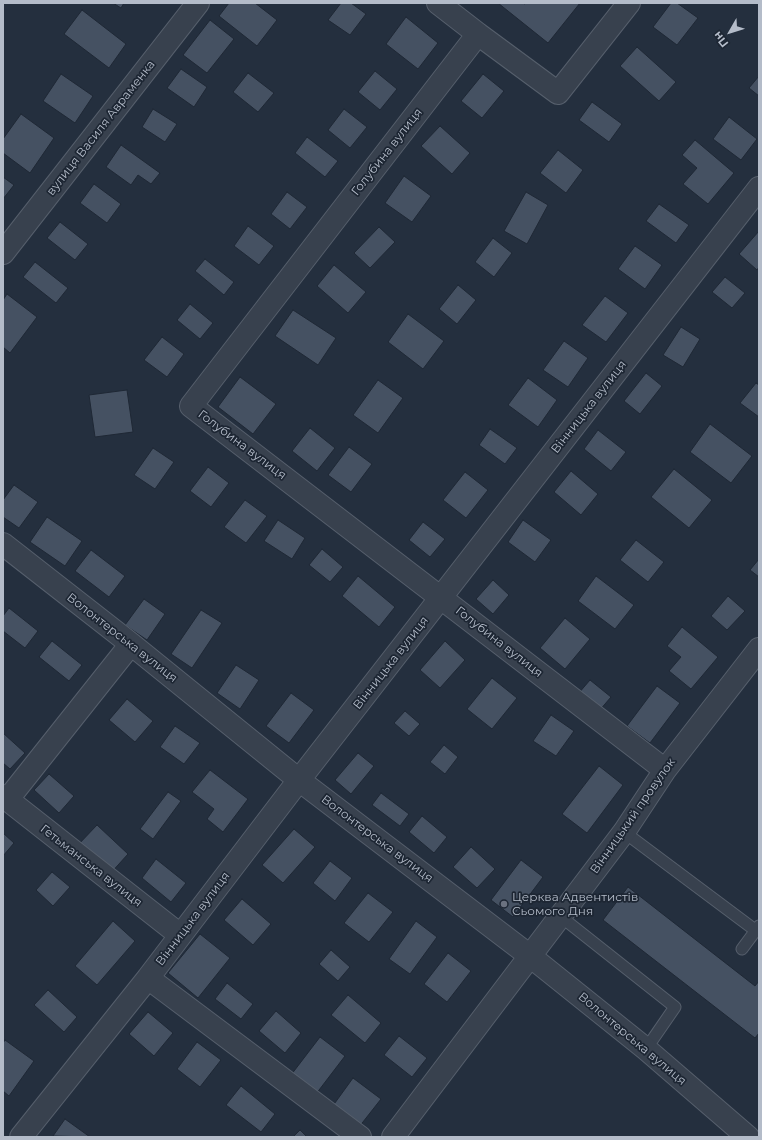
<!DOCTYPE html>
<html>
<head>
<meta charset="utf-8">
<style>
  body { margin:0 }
  #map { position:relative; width:762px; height:1140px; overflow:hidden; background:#242f3e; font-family:Montserrat,sans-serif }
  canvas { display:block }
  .frame { position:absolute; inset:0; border:4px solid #b4bcc9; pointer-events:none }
  .north { position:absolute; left:710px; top:12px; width:40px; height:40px; -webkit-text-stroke:3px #1d2633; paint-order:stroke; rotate:231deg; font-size:11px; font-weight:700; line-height:16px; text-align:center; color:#b4bcc9 }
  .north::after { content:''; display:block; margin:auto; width:14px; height:18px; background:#b4bcc9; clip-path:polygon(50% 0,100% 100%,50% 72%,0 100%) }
</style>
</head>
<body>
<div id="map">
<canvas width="762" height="1140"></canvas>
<div class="frame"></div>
<div class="north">Пн</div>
</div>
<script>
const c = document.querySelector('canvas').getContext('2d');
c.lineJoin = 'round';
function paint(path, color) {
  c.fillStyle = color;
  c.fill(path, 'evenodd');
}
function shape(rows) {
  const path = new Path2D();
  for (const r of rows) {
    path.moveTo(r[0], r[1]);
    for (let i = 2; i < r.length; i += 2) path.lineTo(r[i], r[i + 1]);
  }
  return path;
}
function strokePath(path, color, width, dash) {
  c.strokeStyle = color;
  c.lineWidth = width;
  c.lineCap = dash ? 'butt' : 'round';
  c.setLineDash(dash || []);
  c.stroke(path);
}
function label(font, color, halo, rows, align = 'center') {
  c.font = font + ' Montserrat,sans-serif';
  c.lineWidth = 3.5;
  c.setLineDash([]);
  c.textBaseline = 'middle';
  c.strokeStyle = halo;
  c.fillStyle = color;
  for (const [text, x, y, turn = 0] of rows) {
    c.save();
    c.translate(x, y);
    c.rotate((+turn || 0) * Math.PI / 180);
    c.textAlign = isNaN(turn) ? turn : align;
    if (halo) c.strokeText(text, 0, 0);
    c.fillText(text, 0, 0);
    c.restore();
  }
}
const building = shape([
  [113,3,124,3,121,8,113,3],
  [229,3,255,3,277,20,257,46,219,16,229,3],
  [341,3,351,3,366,14,350,35,328,20,341,3],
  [498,3,523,3,525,4,526,3,580,3,548,43,498,3],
  [671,3,677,3,698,18,677,45,653,27,671,3],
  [82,10,126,44,109,68,64,34,82,10],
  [406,17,438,43,418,69,386,44,406,17],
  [210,20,234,39,207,73,183,55,210,20],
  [637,47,676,82,659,101,620,66,637,47],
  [181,69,207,87,194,107,167,88,181,69],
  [375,71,397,89,380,110,358,92,375,71],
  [248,73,274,93,258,112,233,92,248,73],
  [61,74,93,96,75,123,43,101,61,74],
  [483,74,504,91,482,118,461,101,483,74],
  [759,76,759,96,749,88,759,76],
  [592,102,622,124,609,142,579,120,592,102],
  [153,109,177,124,165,142,142,127,153,109],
  [344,109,367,127,350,148,328,130,344,109],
  [21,114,54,138,30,173,3,153,3,139,21,114],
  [729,117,757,139,741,160,713,139,729,117],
  [440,126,470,153,452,174,421,146,440,126],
  [307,137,338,161,325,177,295,153,307,137],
  [695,140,734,173,708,204,683,184,697,168,682,155,695,140],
  [121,145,160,173,151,184,138,175,131,185,106,167,121,145],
  [558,150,583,170,566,193,540,173,558,150],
  [404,176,431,196,412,222,385,203,404,176],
  [3,177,14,185,3,199,3,177],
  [94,184,121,204,107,223,80,203,94,184],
  [287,192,307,207,290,229,271,214,287,192],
  [526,192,548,205,527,244,504,231,526,192],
  [659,204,689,225,676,243,646,221,659,204],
  [60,222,88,244,75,260,47,238,60,222],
  [248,226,274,246,259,265,234,246,248,226],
  [379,227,395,242,370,268,354,253,379,227],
  [759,231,759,267,757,270,739,254,759,231],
  [493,238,512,253,494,277,475,262,493,238],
  [635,246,662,265,645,289,618,269,635,246],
  [205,259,234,282,224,295,195,271,205,259],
  [35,262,68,288,56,303,23,277,35,262],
  [334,265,366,292,348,313,317,286,334,265],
  [725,277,745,293,732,308,712,292,725,277],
  [458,285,476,300,457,324,439,309,458,285],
  [7,294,37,317,10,353,3,347,3,300,7,294],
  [605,296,628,313,606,342,582,325,605,296],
  [190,304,213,323,200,339,177,320,190,304],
  [293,310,336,338,318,365,275,336,293,310],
  [408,314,444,341,423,369,388,342,408,314],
  [681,327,700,339,683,367,663,355,681,327],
  [162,337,184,354,167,377,144,360,162,337],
  [564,341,588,358,568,387,543,370,564,341],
  [646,373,662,386,640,414,624,401,646,373],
  [240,377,276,404,253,434,218,407,240,377],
  [528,378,557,400,538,427,508,405,528,378],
  [378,380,403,398,378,433,353,415,378,380],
  [756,383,759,385,759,417,740,403,756,383],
  [127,390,133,432,95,437,89,395,127,390],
  [710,424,752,456,731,483,690,452,710,424],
  [310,428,335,448,317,471,292,451,310,428],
  [490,429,517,448,505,464,479,445,490,429],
  [598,430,626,452,611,471,584,449,598,430],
  [349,447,372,464,351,492,328,475,349,447],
  [153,448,174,462,155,489,134,475,153,448],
  [208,467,229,483,211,507,190,491,208,467],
  [674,469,712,500,689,528,651,497,674,469],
  [571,471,598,494,581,515,554,492,571,471],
  [465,472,488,490,466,518,443,500,465,472],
  [14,485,38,502,19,528,3,517,3,500,14,485],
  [245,500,267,516,246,543,224,527,245,500],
  [47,517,82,541,65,566,30,542,47,517],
  [278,520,305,538,292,559,264,541,278,520],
  [523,520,551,540,535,562,508,542,523,520],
  [423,522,445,539,430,557,409,540,423,522],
  [636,540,664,562,648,582,620,560,636,540],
  [322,549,343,567,330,582,309,565,322,549],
  [91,550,125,576,109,597,75,571,91,550],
  [759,559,759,577,750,570,759,559],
  [358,576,395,607,379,627,342,596,358,576],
  [596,576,634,605,615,629,578,601,596,576],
  [493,580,509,595,493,614,476,599,493,580],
  [728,596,745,611,727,630,711,616,728,596],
  [144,599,165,614,147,640,125,625,144,599],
  [9,608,38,631,25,648,3,631,3,616,9,608],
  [201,610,222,623,192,668,171,654,201,610],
  [565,618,590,639,565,669,540,648,565,618],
  [682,627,718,657,691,689,669,671,681,657,667,646,682,627],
  [52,641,82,665,69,681,39,657,52,641],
  [445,641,465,660,440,688,420,670,445,641],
  [236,665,259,680,240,709,217,693,236,665],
  [492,678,517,698,492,729,467,709,492,678],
  [590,680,611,697,599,711,578,694,590,680],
  [657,686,680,703,650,743,627,726,657,686],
  [291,693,314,710,289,743,266,726,291,693],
  [127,699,153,721,135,742,109,720,127,699],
  [405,711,420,724,409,736,394,723,405,711],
  [551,715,574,731,556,756,533,741,551,715],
  [175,726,200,743,184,764,160,747,175,726],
  [3,733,25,753,10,769,3,763,3,733],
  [444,745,458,757,445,774,430,762,444,745],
  [358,753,374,766,351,794,335,780,358,753],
  [599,766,623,785,587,833,562,814,599,766],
  [210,770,248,799,223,832,207,819,214,809,192,792,210,770],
  [49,774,74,796,59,813,34,790,49,774],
  [168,792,181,801,153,839,140,829,168,792],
  [381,793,409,814,400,826,372,805,381,793],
  [422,816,447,837,434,853,409,832,422,816],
  [97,825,128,854,109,875,77,846,97,825],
  [294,829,315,847,283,883,262,865,294,829],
  [3,833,14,843,3,856,3,833],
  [471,847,495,869,477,888,453,867,471,847],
  [156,859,186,883,171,902,142,878,156,859],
  [521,860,543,877,513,917,491,900,521,860],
  [330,861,352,878,335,901,313,883,330,861],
  [52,872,70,887,53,906,36,890,52,872],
  [628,887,755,986,759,981,759,1033,755,1038,603,920,628,887],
  [368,893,393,912,369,942,344,923,368,893],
  [242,899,271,924,253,945,224,920,242,899],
  [113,921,135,941,97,985,75,966,113,921],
  [416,921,437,937,410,974,389,959,416,921],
  [200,934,230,958,198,998,168,973,200,934],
  [331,950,350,967,338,981,319,964,331,950],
  [448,953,471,971,447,1002,424,984,448,953],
  [227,983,253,1004,241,1019,215,999,227,983],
  [48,990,77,1017,64,1032,34,1005,48,990],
  [348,995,381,1023,365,1043,331,1015,348,995],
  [276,1011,301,1033,285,1053,259,1031,276,1011],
  [148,1012,173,1033,154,1056,129,1034,148,1012],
  [399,1036,427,1058,412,1077,384,1055,399,1036],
  [320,1037,345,1056,316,1094,291,1075,320,1037],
  [5,1040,34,1061,9,1096,3,1091,3,1043,5,1040],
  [197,1042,221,1060,200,1087,177,1069,197,1042],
  [353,1078,381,1099,359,1127,332,1107,353,1078],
  [241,1086,275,1114,261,1132,226,1105,241,1086],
  [65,1119,90,1137,53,1136,65,1119],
  [300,1130,307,1137,293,1137,300,1130]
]);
const lane = shape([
  [624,832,755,930],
  [560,916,675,1007,646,1049],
  [742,949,759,926]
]);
const street = shape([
  [438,3,478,34,191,406,665,770],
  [478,34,558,93,629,3],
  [3,253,198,3],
  [3,544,131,644,299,780,530,956,646,1049,748,1137],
  [3,796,180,935],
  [8,799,131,644],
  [148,978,360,1137],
  [21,1137,148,978,299,780,759,188],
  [393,1137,624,832,665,770,759,649]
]);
const markers = [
  [504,904,4,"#6b7280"]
];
const streetNames = [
  ["вулиця Василя Авраменка",101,128,-52],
  ["Голубина вулиця",387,152,-52],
  ["Вінницька вулиця",589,407,-52],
  ["Голубина вулиця",242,445,37],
  ["Волонтерська вулиця",122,638,38],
  ["Голубина вулиця",499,642,38],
  ["Вінницька вулиця",391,663,-52],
  ["Вінницький провулок",633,816,-55],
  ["Волонтерська вулиця",377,839,37],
  ["Гетьманська вулиця",91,866,38],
  ["Вінницька вулиця",193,919,-53],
  ["Волонтерська вулиця",632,1039,40]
];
const poiNames = [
  ["Церква Адвентистів",512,897],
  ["Сьомого Дня",512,911]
];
paint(building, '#455162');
strokePath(building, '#1f2835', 1);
strokePath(lane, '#565f6c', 13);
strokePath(street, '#565f6c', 24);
strokePath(lane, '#38414e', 11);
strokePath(street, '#38414e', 22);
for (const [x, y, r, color] of markers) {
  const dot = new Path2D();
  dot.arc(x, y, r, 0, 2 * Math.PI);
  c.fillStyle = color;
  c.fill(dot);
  strokePath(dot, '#1d2633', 1.5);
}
label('12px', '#b4bcc9', '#1d2633', streetNames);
label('12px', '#b4bcc9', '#1d2633', poiNames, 'left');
</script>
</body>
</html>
